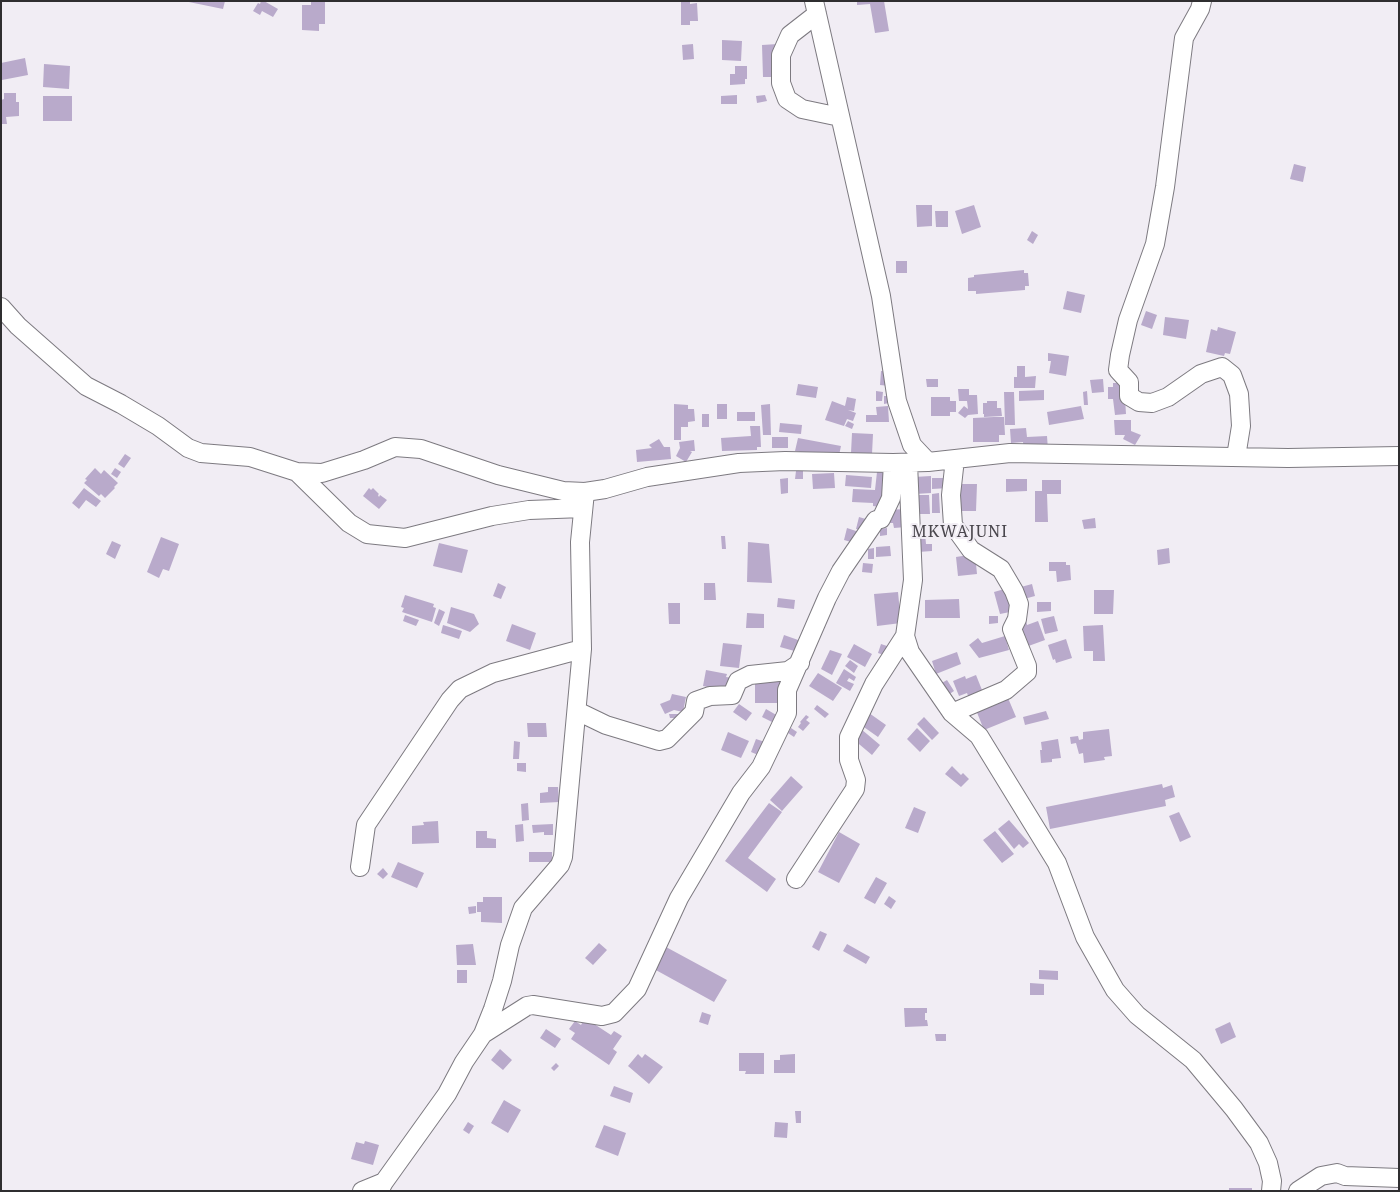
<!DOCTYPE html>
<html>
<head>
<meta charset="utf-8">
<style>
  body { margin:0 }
  #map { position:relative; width:1400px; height:1192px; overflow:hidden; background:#f1edf4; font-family:"Noto Serif",serif }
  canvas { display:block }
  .frame { position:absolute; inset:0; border:2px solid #2f2e30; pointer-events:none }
</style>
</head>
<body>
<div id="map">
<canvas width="1400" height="1192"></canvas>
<div class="frame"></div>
</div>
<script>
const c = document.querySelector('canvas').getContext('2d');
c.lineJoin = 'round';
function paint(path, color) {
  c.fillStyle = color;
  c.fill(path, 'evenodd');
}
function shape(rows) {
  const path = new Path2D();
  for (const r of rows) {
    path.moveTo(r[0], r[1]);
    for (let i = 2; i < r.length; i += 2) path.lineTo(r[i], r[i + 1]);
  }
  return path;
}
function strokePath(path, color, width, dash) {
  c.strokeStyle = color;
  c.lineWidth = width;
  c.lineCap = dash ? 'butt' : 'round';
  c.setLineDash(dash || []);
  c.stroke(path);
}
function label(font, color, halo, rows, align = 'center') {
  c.font = font + ' "Noto Serif",serif';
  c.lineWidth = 4;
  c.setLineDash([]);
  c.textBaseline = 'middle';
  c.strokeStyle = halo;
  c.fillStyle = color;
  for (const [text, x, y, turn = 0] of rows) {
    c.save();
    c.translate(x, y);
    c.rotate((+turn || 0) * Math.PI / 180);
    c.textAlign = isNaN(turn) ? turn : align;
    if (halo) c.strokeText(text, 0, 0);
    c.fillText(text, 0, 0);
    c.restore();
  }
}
const building = shape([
  [184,1,225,1,223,9],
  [261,1,264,1,278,9,273,17,262,11,260,15,253,11,258,3,260,4],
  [311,1,325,1,325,24,319,24,319,31,302,30,302,5,311,5],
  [681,1,690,1,690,4,697,3,698,21,690,21,690,25,681,25],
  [857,1,884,1,889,31,875,33,870,4,857,5],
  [722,40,742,41,741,61,722,60],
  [693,44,694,59,683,60,682,45],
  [778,44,779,77,763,77,762,45],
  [25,58,28,75,2,80,1,63],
  [44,64,70,66,69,89,43,87],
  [735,66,747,66,747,79,745,79,745,84,730,85,730,74,735,74],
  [4,93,16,93,16,102,19,102,19,116,6,117,7,124,1,124,1,100,4,99],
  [737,95,737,104,721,104,721,96],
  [765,95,767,101,757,103,756,96],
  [43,96,72,96,72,121,43,121],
  [1294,164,1306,167,1303,182,1290,179],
  [916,205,932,205,932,226,917,227],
  [974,205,981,227,962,234,955,211],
  [935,211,948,211,948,227,936,227],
  [1032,231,1038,235,1033,244,1027,240],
  [896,261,907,261,907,273,896,273],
  [1024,270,1024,273,1028,273,1029,286,1025,286,1025,290,976,294,976,291,968,291,968,278,974,277,974,275],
  [1067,291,1085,295,1081,313,1063,309],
  [1146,311,1157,315,1152,329,1141,325],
  [1165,317,1189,320,1186,339,1163,335],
  [1218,327,1236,332,1230,354,1225,353,1224,356,1206,352,1211,329,1217,331],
  [1048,353,1069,356,1066,376,1049,373,1051,361,1048,361],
  [1017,366,1025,366,1025,377,1036,376,1035,388,1014,388,1014,377,1017,377],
  [881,371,891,372,890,386,880,385],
  [926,379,938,379,938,387,927,387],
  [1103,379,1104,392,1092,393,1090,380],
  [1113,383,1124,383,1126,414,1115,415,1113,399,1108,399,1108,387,1113,387],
  [798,384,818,387,816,398,796,395],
  [958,389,969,389,969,395,977,395,978,414,968,415,965,418,958,413,964,406,968,409,967,401,959,401],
  [1044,390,1044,400,1019,401,1019,391],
  [876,391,883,392,882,401,876,401],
  [1087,391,1088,405,1084,405,1083,392],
  [1004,392,1014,392,1015,425,1005,425],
  [884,396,889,396,889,403,884,404],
  [847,397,856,399,854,411,848,410,856,413,853,421,847,419,844,426,825,420,832,401,845,406],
  [931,397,950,397,950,401,956,401,956,412,950,412,950,416,931,416],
  [987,401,997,401,997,408,1001,408,1002,416,984,417,984,414,983,414,983,403,987,403],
  [674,404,688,405,688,409,694,409,695,421,688,422,688,427,681,427,681,440,674,440],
  [717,404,727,404,727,419,717,419],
  [770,404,771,435,763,435,761,405],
  [888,406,889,422,866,422,866,415,877,415,876,407],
  [1081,406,1084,419,1049,425,1047,412],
  [737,412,755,412,755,421,737,421],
  [702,414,709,414,709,427,702,427],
  [994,417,1004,417,1005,435,999,435,999,442,973,442,973,418],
  [1114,420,1131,420,1131,431,1141,435,1135,445,1123,439,1125,435,1115,435],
  [848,421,854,424,852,429,845,426],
  [780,423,802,425,801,434,779,432],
  [750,426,760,426,761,447,757,447,757,450,722,451,721,438,751,436],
  [1026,428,1027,437,1047,436,1048,450,1024,452,1023,442,1011,443,1010,429],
  [852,433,873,434,872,454,851,453],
  [772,437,788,437,788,448,772,448],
  [798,438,841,446,838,460,795,451],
  [659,439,664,447,670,447,671,459,637,462,636,450,652,448,649,445],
  [694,440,695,451,690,451,692,452,686,462,676,456,680,448,679,442],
  [125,454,131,458,124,468,118,464],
  [95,468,101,474,104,470,118,483,114,487,115,488,105,498,101,494,99,496,84,483,87,480,85,479],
  [115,468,121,472,117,478,111,474],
  [796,471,803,471,803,479,795,479],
  [877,472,890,473,886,508,873,506,873,503,852,502,853,489,875,490],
  [834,473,835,488,813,489,812,474],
  [846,475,872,477,871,488,845,486],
  [931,476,931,493,915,494,914,477],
  [788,478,788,493,781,494,780,479],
  [932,478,949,478,949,488,932,489],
  [1006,479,1027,479,1027,491,1006,492],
  [1042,480,1061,480,1061,494,1047,494,1048,522,1035,522,1035,491,1042,491],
  [961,484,977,484,976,511,961,511],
  [84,488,101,501,96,507,86,500,79,509,72,503],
  [369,488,371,490,373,488,379,494,378,495,379,497,380,495,387,500,379,509,363,496],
  [939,493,940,513,932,513,932,494],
  [912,495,929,495,930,514,912,514],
  [906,509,906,527,894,528,893,523,887,523,886,510],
  [859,517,869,520,867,531,856,529],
  [1095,518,1096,528,1084,529,1082,520],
  [847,528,862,533,858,544,844,540],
  [887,528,887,535,880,536,880,529],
  [917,533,925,533,926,544,932,544,932,551,918,552],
  [721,536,725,536,726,549,722,549],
  [161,537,179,544,169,571,163,569,159,578,147,572],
  [112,541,121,545,115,559,106,554],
  [748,542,769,544,772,583,747,582],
  [439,543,468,550,462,573,433,566],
  [890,546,891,556,876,557,876,547],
  [874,548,874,559,868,559,868,549],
  [1169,548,1170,563,1158,565,1157,550],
  [975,554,977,574,958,576,956,557],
  [1049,562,1066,562,1066,565,1070,565,1071,580,1057,582,1056,571,1049,571],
  [863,563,873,564,872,573,862,572],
  [498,583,506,587,501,599,493,596],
  [704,583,715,583,716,600,704,600],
  [1032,584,1035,596,1024,599,1021,587],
  [1008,588,1015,611,1000,614,994,592],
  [1094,590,1114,590,1113,614,1094,614],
  [898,592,901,623,877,626,874,594],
  [405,595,434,604,433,607,436,608,432,622,402,612,404,608,401,607],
  [778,598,795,600,794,609,777,607],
  [959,599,960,618,925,618,925,600],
  [1037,602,1051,602,1051,611,1037,612],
  [668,603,680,603,680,624,669,624],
  [451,607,474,614,479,624,470,632,447,623],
  [439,609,445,612,439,626,434,623],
  [747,613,764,614,764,628,746,628],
  [405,615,419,620,416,626,403,621],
  [989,616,998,616,998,623,989,624],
  [1054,616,1058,631,1045,634,1041,619],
  [1026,619,1027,625,1038,621,1045,640,1023,648,1020,620],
  [512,624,536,633,530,650,506,641],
  [443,625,462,631,459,639,441,633],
  [1103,625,1105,661,1093,661,1093,651,1084,651,1083,626],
  [784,635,801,641,798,652,780,647],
  [1005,636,1009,650,979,658,969,645,978,638,982,643],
  [1066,639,1072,658,1056,663,1055,659,1053,660,1048,645],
  [723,643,742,645,739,668,720,666],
  [854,644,872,654,865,667,847,657],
  [881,644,890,647,887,656,878,653],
  [830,650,842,654,832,675,821,669],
  [957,652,961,664,936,674,932,661],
  [850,660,858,666,854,673,845,666],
  [844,669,856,677,854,681,849,678,847,681,854,684,850,691,836,683],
  [706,670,727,674,726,677,732,678,730,693,718,689,703,686],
  [818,673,842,688,833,701,809,686],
  [976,675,984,695,970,701,967,693,959,696,953,681,965,676,966,679],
  [785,679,785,703,755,703,755,681],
  [947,680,954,691,945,697,940,684],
  [672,694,686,697,683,712,674,710,665,714,660,704,670,700],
  [1008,698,1016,717,984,730,976,710],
  [739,704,752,713,746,721,733,712],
  [817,705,829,714,825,718,814,709],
  [766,709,778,716,774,723,762,717],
  [1046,711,1049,719,1025,725,1023,717],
  [869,713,886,725,878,737,861,725],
  [669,714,679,714,679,718,670,718],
  [806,715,809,717,806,720,810,723,803,731,798,727,801,723,800,722],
  [924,717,939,733,932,740,917,724],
  [527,723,546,723,547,737,528,737],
  [791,728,797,732,794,737,788,733],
  [917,728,930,741,920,752,907,739],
  [861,729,880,745,872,755,853,739],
  [1109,729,1112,756,1104,757,1105,760,1084,763,1083,753,1079,754,1076,743,1071,744,1070,737,1078,736,1079,740,1083,739,1083,732],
  [728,732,749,741,741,758,721,750],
  [756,739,768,743,763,757,751,752],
  [1058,739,1061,758,1052,759,1052,762,1041,763,1040,750,1042,750,1041,742],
  [514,741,520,742,519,759,513,759],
  [517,763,526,763,526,772,517,771],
  [952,766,961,775,963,773,969,779,961,787,945,774],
  [791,776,803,787,782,811,770,800],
  [1162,784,1163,788,1172,785,1175,797,1165,800,1166,806,1050,829,1046,807],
  [548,787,558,787,559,802,540,803,540,793,548,792],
  [528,803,529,820,522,821,521,804],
  [769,803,782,812,748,858,776,879,767,892,725,861],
  [914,807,926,812,918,833,905,828],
  [1179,812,1191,837,1180,842,1169,816],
  [1009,820,1029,843,1023,848,1019,844,1014,849,998,829],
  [438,821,439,843,412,844,412,826,424,825,423,822],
  [523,824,524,841,516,842,515,825],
  [553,824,553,835,544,835,544,832,533,833,532,825],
  [476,831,487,831,487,838,496,839,496,848,476,848],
  [995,831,1014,854,1002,863,983,840],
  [839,832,860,844,839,883,818,872],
  [529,852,552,852,552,862,529,862],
  [398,862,424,873,417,888,391,877],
  [383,868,388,874,383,879,377,874],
  [876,877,887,883,875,904,864,898],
  [889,896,896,901,891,909,884,904],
  [483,897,502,897,502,923,481,922,481,912,477,912,477,902,483,902],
  [476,906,476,913,469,914,468,907],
  [820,931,827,934,819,951,812,947],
  [599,943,607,950,593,965,585,958],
  [473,944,476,965,457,965,456,945],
  [847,944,870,957,866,964,843,951],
  [666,947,727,980,714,1002,654,969],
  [457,970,467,970,467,983,457,983],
  [1039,970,1058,971,1058,980,1039,979],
  [1030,983,1044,984,1044,995,1030,995],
  [904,1008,927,1008,927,1013,925,1013,925,1020,927,1020,928,1026,905,1027],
  [702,1012,711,1015,708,1025,699,1022],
  [585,1018,611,1035,614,1031,622,1036,613,1049,617,1052,609,1065,571,1039,575,1033,569,1029,575,1021,581,1025],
  [1230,1022,1236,1037,1221,1044,1215,1029],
  [546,1029,561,1039,555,1048,540,1038],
  [935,1034,946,1034,946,1041,936,1041],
  [500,1049,512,1060,503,1070,491,1060],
  [739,1053,764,1053,764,1074,745,1074,746,1071,739,1071],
  [638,1054,642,1058,645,1054,663,1067,649,1084,628,1066],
  [795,1054,795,1073,774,1073,774,1060,780,1060,780,1055],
  [556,1063,559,1066,554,1071,551,1068],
  [614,1086,633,1093,630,1103,610,1096],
  [504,1100,521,1110,508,1133,491,1123],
  [795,1111,801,1111,801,1123,796,1123],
  [468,1122,474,1126,469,1134,463,1130],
  [775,1122,788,1123,787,1138,774,1137],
  [604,1125,626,1133,618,1156,595,1147],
  [365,1141,379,1145,373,1165,351,1159,356,1142,364,1144],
  [1229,1188,1252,1188,1252,1191,1229,1191]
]);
const minor = shape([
  [814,1,881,296,897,401,912,445,928,462,1010,453,1288,458,1399,456],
  [1202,1,1200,9,1184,38,1165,187,1155,244,1128,320,1120,355,1118,370,1129,382,1129,396,1139,402,1152,403,1168,397,1201,374,1222,367,1232,375,1239,394,1241,426,1236,457],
  [817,14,790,35,781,55,781,83,787,99,802,109,840,117],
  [1,307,18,326,86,386,121,404,158,426,188,448,201,453,250,457,297,472,322,473,364,460,395,447,421,449,498,475,563,491,585,492,605,489,647,477,739,463,785,461,893,463,928,462],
  [908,463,913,580,905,636,910,652,952,713,979,736,1057,863,1085,937,1115,990,1137,1015,1193,1060,1234,1109,1259,1143,1268,1163,1272,1181,1271,1191],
  [297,472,349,523,367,534,405,538,492,516,529,510,583,508],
  [577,711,606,725,659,741,667,739,694,712,696,701,710,696,732,695,738,681,750,675,788,671,800,663],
  [952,713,1006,690,1027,672,1027,666,1012,629,1017,619,1019,604,1014,591,1001,569,971,550,953,525,951,495,955,459],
  [360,867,366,825,450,700,460,689,493,673,582,649],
  [796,879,855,789,856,780,849,760,849,737,874,684,905,636],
  [483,1034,527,1006,533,1005,602,1016,614,1013,637,989,679,898,741,793,761,767,787,713,787,690,827,598,841,571,876,520,881,519,891,498,893,463],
  [362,1191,384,1182],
  [379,1191,384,1182,447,1094,464,1062,483,1034,493,1009,502,981,510,945,523,908,560,865,563,857,582,649,580,542,585,492],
  [1298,1191,1321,1176,1337,1173,1345,1176,1399,1178]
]);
const quarterNames = [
  ["MKWAJUNI",960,532]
];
paint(building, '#b9aacb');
strokePath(minor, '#7d7a80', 20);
strokePath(minor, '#fff', 18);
c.letterSpacing = '1px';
label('16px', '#4a474d', '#f1edf4', quarterNames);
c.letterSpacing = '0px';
</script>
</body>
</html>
